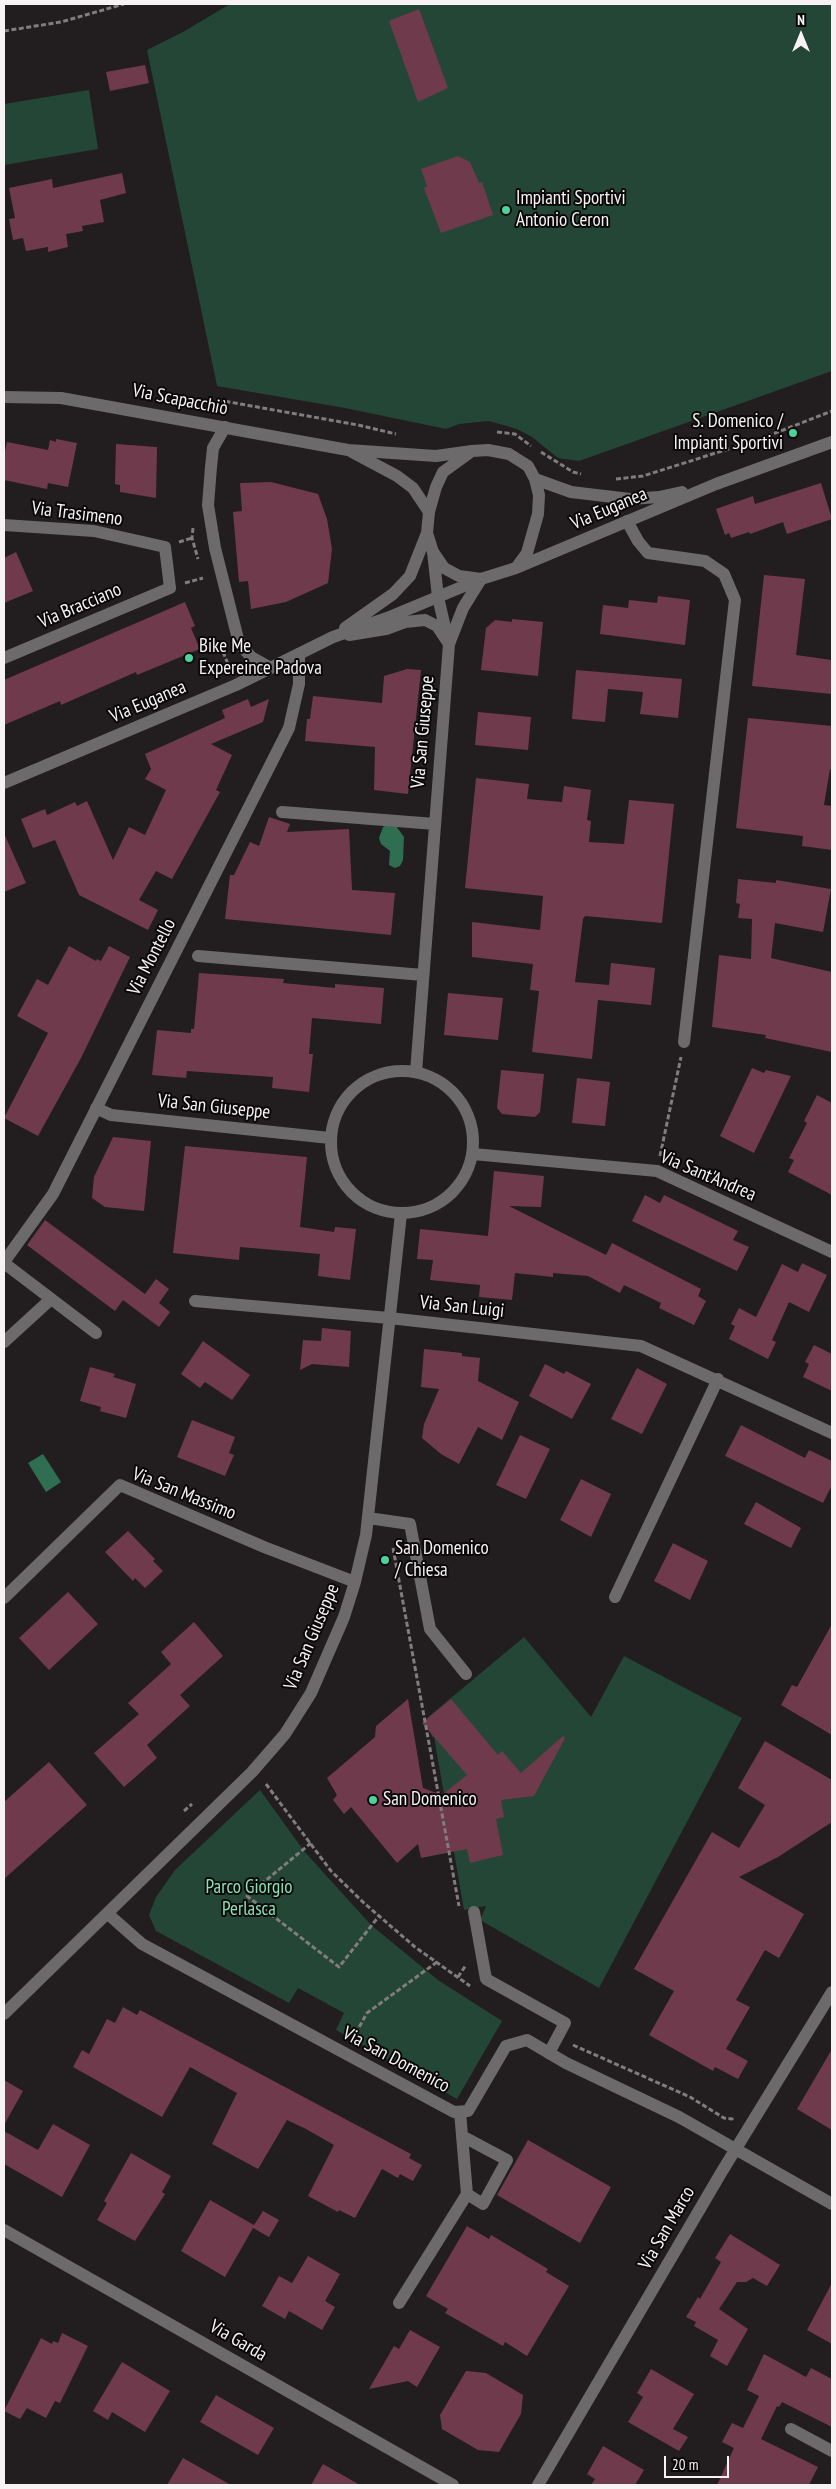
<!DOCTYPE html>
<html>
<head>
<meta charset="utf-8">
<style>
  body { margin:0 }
  #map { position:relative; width:836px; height:2489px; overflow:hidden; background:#221d1e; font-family:"PT Sans Narrow",sans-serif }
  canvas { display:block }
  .frame { position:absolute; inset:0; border:5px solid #f7f3f4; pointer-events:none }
  .north { position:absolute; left:776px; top:10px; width:50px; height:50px; -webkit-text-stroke:4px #0a0808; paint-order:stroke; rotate:0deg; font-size:14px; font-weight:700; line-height:20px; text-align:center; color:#f7f3f4 }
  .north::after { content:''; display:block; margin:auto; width:18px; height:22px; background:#f7f3f4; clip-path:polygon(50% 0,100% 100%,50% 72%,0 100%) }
  .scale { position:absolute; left:664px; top:2456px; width:65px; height:22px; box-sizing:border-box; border:2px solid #f7f3f4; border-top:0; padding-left:6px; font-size:15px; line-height:18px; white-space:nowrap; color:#f7f3f4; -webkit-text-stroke:4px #0a0808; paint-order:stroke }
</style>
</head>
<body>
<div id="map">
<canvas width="836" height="2489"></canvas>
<div class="frame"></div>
<div class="north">N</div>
<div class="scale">20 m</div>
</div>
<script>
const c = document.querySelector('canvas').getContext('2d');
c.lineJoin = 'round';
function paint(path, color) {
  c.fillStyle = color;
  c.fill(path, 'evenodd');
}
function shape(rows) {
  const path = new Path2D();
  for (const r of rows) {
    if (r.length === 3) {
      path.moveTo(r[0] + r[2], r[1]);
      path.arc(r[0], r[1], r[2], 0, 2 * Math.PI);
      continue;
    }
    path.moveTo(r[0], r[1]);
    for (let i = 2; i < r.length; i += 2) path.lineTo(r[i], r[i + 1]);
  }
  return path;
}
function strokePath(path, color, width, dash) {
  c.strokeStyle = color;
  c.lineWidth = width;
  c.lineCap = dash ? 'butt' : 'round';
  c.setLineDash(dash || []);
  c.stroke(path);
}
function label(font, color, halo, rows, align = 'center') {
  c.font = font + ' "PT Sans Narrow",sans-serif';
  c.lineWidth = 4;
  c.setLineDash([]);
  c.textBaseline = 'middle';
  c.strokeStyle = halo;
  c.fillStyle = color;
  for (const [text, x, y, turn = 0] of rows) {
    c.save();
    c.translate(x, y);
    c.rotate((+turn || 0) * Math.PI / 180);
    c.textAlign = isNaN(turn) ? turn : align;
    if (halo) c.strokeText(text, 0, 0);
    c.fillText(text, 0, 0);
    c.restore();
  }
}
const green = shape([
  [230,4,832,4,832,371,579,461,558,458,532,437,517,429,489,421,459,424,446,429,345,408,217,386,147,50,183,32],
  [89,90,98,149,4,165,4,104],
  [524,1637,591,1717,624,1656,742,1718,599,1988,480,1920,486,1906,464,1910,434,1737,432,1737,427,1718],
  [260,1790,304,1851,371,1925,438,1980,502,2021,457,2099,336,2030,344,2013,298,1988,289,2003,156,1931,149,1915,156,1897,175,1870]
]);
const water = shape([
  [390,824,396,826,404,837,403,860,400,866,395,868,389,865,390,851,381,844,379,838,383,827],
  [43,1454,61,1482,46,1492,28,1463]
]);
const building = shape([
  [419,9,448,88,418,102,389,21],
  [145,65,149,83,110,91,106,72],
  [458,156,470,162,479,183,482,182,493,215,441,233,424,188,427,186,421,169],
  [122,173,126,193,100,200,104,222,82,226,83,231,66,234,68,247,48,252,48,247,26,251,23,238,13,240,9,219,15,218,9,188,52,179,53,188],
  [56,439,77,443,68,487,48,483,47,489,4,480,4,456,7,442,48,450,50,440,56,442],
  [116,444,157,447,156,498,120,492,120,485,115,484],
  [271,482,318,494,327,519,332,549,328,583,286,602,251,609,248,581,239,582,233,512,242,511,240,483],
  [821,483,832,519,787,534,783,522,750,534,749,532,731,538,729,533,725,535,716,509,753,496,755,504],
  [16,552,33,591,4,603,4,558],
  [764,575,805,579,796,655,832,660,832,694,752,686],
  [658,596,690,600,685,645,600,634,603,605,628,608,629,600,657,603],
  [185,602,195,626,191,628,200,649,137,675,136,672,61,705,60,701,4,725,4,680],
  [512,619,543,622,538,676,481,670,486,628,495,620,512,622],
  [407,669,421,670,408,794,374,790,375,747,305,741,307,719,310,719,313,696,382,703,384,676],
  [576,670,682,679,678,718,640,714,643,692,608,689,605,722,572,719],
  [248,699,251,707,269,699,263,722,211,744,232,755,216,790,220,792,172,879,156,871,139,900,158,910,148,930,79,895,55,840,33,848,21,819,45,809,47,815,75,802,77,806,87,801,113,860,129,827,145,835,166,790,145,779,151,769,145,754,225,718,222,710],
  [478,712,531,717,528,750,475,745],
  [748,718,832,726,832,770,830,769,824,805,832,806,832,850,802,846,803,836,736,828],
  [476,778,529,784,527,799,562,802,564,786,591,790,587,820,591,821,589,842,624,844,629,800,674,804,662,923,585,916,583,919,575,982,609,985,611,963,655,968,651,1005,598,1000,592,1059,532,1052,539,991,530,990,533,964,472,957,472,922,540,930,543,896,465,888],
  [269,817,290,824,287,832,349,829,352,890,395,893,391,935,225,919,230,875,234,875,250,842,259,846],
  [4,833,26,883,4,892],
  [738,879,776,883,776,880,831,889,823,932,775,923,771,958,832,972,832,1052,765,1038,766,1035,712,1027,719,955,751,959,752,919,738,918,740,904,736,903],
  [69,946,96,961,97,959,101,961,109,946,130,957,81,1058,38,1136,4,1118,48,1033,17,1016,37,979,48,985],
  [199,973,284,979,283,983,335,988,335,984,384,988,381,1024,312,1018,309,1054,313,1054,309,1092,272,1088,273,1077,187,1071,186,1078,152,1075,157,1030,191,1033,191,1029,194,1029],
  [448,993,503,998,498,1040,444,1035],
  [752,1068,764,1073,766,1070,791,1076,754,1153,720,1136],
  [501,1070,544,1074,540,1112,535,1117,502,1114,497,1108],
  [577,1078,610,1082,605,1126,572,1123],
  [817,1095,832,1103,832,1195,788,1172,794,1160,789,1158,807,1123,804,1121],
  [113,1137,151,1141,144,1211,105,1207,92,1198,94,1177],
  [185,1146,307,1157,300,1227,334,1232,335,1227,356,1229,350,1280,318,1276,320,1254,240,1247,239,1260,173,1253],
  [494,1171,544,1176,541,1207,509,1206,606,1255,612,1243,701,1289,698,1296,706,1301,694,1325,659,1308,661,1303,624,1285,620,1293,588,1276,553,1273,553,1277,515,1273,512,1300,479,1297,480,1285,430,1280,433,1260,417,1259,420,1229,488,1236],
  [645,1195,660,1203,664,1195,738,1231,733,1240,749,1247,737,1271,632,1221],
  [45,1220,145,1294,156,1279,169,1289,159,1303,170,1312,159,1327,123,1300,115,1311,27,1245],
  [802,1263,827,1275,809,1312,789,1302,772,1340,776,1342,768,1359,729,1339,735,1326,731,1324,739,1308,756,1317,782,1264,798,1272],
  [322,1328,351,1331,349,1367,312,1364,300,1370,303,1340,321,1341],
  [203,1341,250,1375,232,1400,205,1382,200,1388,181,1374],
  [814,1345,832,1354,832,1391,803,1377,809,1364,805,1362],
  [424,1349,462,1353,462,1356,480,1358,478,1381,519,1402,502,1440,478,1427,459,1464,441,1454,422,1438,424,1424,439,1389,421,1387],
  [545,1364,564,1374,566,1371,591,1384,572,1419,529,1396],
  [90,1367,115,1374,113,1377,136,1384,126,1418,100,1411,101,1407,80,1401],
  [637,1368,667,1384,642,1434,611,1419],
  [192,1420,235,1437,229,1453,234,1455,225,1476,177,1457],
  [741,1425,805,1458,809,1450,832,1461,832,1485,823,1503,725,1456],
  [520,1435,550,1449,526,1499,496,1485],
  [581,1479,611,1494,591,1537,560,1520],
  [756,1502,801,1528,791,1548,744,1524],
  [128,1531,155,1559,153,1561,163,1571,145,1588,135,1578,133,1581,105,1552],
  [673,1543,708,1561,690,1600,654,1581],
  [68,1592,98,1624,49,1670,19,1638],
  [194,1622,223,1656,180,1695,190,1706,147,1745,157,1758,124,1787,94,1753,139,1714,128,1703,171,1664,161,1652],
  [832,1624,832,1735,781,1705,792,1685,797,1687],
  [408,1699,423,1788,442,1795,467,1775,422,1723,451,1699,498,1755,502,1751,521,1773,563,1736,565,1738,534,1796,501,1800,504,1817,496,1819,503,1855,470,1863,467,1849,421,1858,418,1844,397,1863,351,1807,344,1814,333,1800,337,1795,327,1778,375,1737,376,1726],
  [765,1741,832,1780,832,1822,778,1857,739,1877,804,1914,779,1958,765,1950,736,2000,750,2007,726,2049,748,2061,738,2079,715,2067,713,2071,649,2035,674,1991,634,1969,712,1832,739,1848,765,1805,738,1788],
  [49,1762,87,1805,4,1879,4,1802],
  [123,2007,137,2015,140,2010,411,2154,409,2158,422,2165,413,2181,400,2174,398,2178,382,2169,355,2218,339,2210,338,2212,308,2196,334,2145,306,2129,287,2120,258,2169,212,2144,237,2093,217,2082,190,2067,162,2117,73,2067,82,2050,89,2054,107,2019,115,2023],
  [832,2049,832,2130,797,2109],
  [4,2080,23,2091,4,2125],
  [53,2124,90,2145,62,2197,4,2164,4,2131,38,2150],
  [528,2140,611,2187,580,2243,497,2195],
  [131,2153,171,2176,162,2192,165,2194,135,2241,97,2220,107,2203,104,2201],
  [210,2200,254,2225,263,2211,279,2220,269,2237,253,2228,225,2277,181,2251],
  [467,2226,489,2239,491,2235,548,2269,546,2272,569,2286,527,2356,505,2342,503,2346,461,2322,445,2313,448,2309,426,2296],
  [730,2234,780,2265,767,2286,753,2278,746,2282,737,2282,719,2309,748,2329,727,2366,710,2356,718,2340,694,2326,696,2322,686,2317,698,2297,700,2299,721,2262,715,2258],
  [308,2256,340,2274,325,2301,335,2307,322,2330,289,2311,285,2319,262,2306,279,2276,292,2283],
  [832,2283,832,2344,807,2330],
  [410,2330,440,2347,417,2387,408,2381,369,2389,394,2346,399,2349],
  [62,2333,88,2346,60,2403,55,2401,46,2418,27,2408,20,2419,4,2411,41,2338,52,2344,53,2341,58,2343],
  [764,2354,806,2377,811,2368,832,2379,832,2427,782,2402,779,2407,777,2406,761,2439,818,2467,809,2485,717,2485,734,2448,722,2442,732,2423,743,2428,759,2396,747,2390],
  [122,2362,170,2391,145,2432,112,2412,108,2420,93,2411],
  [651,2369,694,2394,673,2429,688,2437,679,2451,628,2422,643,2397,637,2393],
  [466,2371,486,2373,523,2395,521,2414,499,2452,478,2450,442,2429,440,2415],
  [216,2395,274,2428,258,2455,200,2422],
  [603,2446,644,2470,635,2485,591,2485,595,2479,587,2474],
  [183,2458,231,2485,167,2485],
  [323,2464,360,2485,311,2485]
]);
const path = shape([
  [4,31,61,22,124,4],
  [218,400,358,425,396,434],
  [497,432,515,434,531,446],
  [541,452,573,472,581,474],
  [616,479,643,476,760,439,832,411],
  [193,528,192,538,198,559],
  [179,542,192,538],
  [185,583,203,578],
  [223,652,230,669],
  [660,1156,681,1057],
  [393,1548,459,1906],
  [266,1784,331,1871,364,1903,415,1947,470,1986],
  [184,1811,192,1804],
  [311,1843,247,1896,339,1967,379,1916],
  [458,1977,466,1965],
  [352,2040,367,2013,437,1962],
  [573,2045,690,2097,724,2118,732,2119,734,2117]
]);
const service = shape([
  [225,427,213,448,211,467,208,505,215,548,239,643,251,657,269,667],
  [4,1342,51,1299],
  [368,1518,410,1524,430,1629,466,1674],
  [474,1912,486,1979,565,2023,549,2053],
  [462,2136,507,2160,483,2204,467,2194],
  [399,2303,467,2194,460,2112]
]);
const minor = shape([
  [627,521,638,541,648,553,705,561,724,574,735,600,684,1042],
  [4,525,94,531,165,547,170,588,4,658],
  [433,552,438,597,447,636],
  [349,635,386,629,405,622,425,620,437,626,449,644],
  [282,812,435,824],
  [198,956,423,975],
  [402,1142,71],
  [416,1072,449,644,463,608,481,579],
  [96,1108,111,1115,330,1138],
  [473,1154,657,1171,832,1252],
  [4,1262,53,1194,289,728,299,684,299,654],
  [4,1263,96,1333],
  [195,1301,389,1318,641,1346,832,1433],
  [615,1597,718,1379],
  [4,1598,120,1485,264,1547,355,1582],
  [108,1914,142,1944,454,2112,468,2111,506,2046,527,2040,566,2063,679,2117,832,2204],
  [4,2014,252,1772,285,1734,311,1693,344,1617,355,1582,366,1535,401,1214],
  [4,2230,453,2485],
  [791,2429,832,2451],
  [538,2485,721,2173,832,1992]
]);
const tertiary = shape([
  [4,397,61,398,348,450,436,456,472,451],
  [488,450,509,454,528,466,535,479,539,495,538,514,527,553,516,568,481,579,459,576,444,568,433,552,427,533,429,512,436,487,443,472,472,451,488,450],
  [352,452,397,476,413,488,429,512],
  [535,479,571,492,630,499,659,497,682,492],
  [516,568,716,484,832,442],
  [345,628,393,594,410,576,427,533],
  [4,783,236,685,333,637,387,618,481,579]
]);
const markers = [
  [506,210,5,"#4cd39a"],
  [793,433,5,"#4cd39a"],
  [189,658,5,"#4cd39a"],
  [385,1560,5,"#4cd39a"],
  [373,1800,5,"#4cd39a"]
];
const poiNames = [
  ["Impianti Sportivi",516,199],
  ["Antonio Ceron",516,221],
  ["S. Domenico /",783,422,"right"],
  ["Impianti Sportivi",783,444,"right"],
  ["Bike Me",199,647],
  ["Expereince Padova",199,669],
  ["San Domenico",395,1549],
  ["/ Chiesa",395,1571],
  ["San Domenico",383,1800]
];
const streetNames = [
  ["Via Scapacchiò",180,400,11],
  ["Via Euganea",609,509,-23],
  ["Via Trasimeno",77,514,7],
  ["Via Bracciano",80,606,-23],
  ["Via Euganea",148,702,-23],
  ["Via San Giuseppe",423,732,-85],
  ["Via Montello",152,957,-63],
  ["Via San Giuseppe",214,1107,6],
  ["Via Sant'Andrea",708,1176,23],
  ["Via San Luigi",462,1307,6],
  ["Via San Massimo",184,1494,22],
  ["Via San Giuseppe",312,1637,-67],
  ["Via San Domenico",396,2060,28],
  ["Via San Marco",667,2228,-60],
  ["Via Garda",238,2341,30]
];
const parkNames = [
  ["Parco Giorgio",249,1888],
  ["Perlasca",249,1910]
];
paint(green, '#244636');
paint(water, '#2f6e51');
paint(building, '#703a4d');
strokePath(path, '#817c7d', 3, [5, 2.5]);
strokePath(service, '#6c6a6a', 12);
strokePath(minor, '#6c6a6a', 12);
strokePath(tertiary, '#6c6a6a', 12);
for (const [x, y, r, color] of markers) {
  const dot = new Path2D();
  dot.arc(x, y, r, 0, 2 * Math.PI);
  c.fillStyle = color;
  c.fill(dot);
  strokePath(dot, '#0a0808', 2);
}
label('19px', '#f7f3f4', '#0a0808', poiNames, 'left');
label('19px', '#f7f3f4', '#0a0808', streetNames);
label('19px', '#86e3b6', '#0a0808', parkNames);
</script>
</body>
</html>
